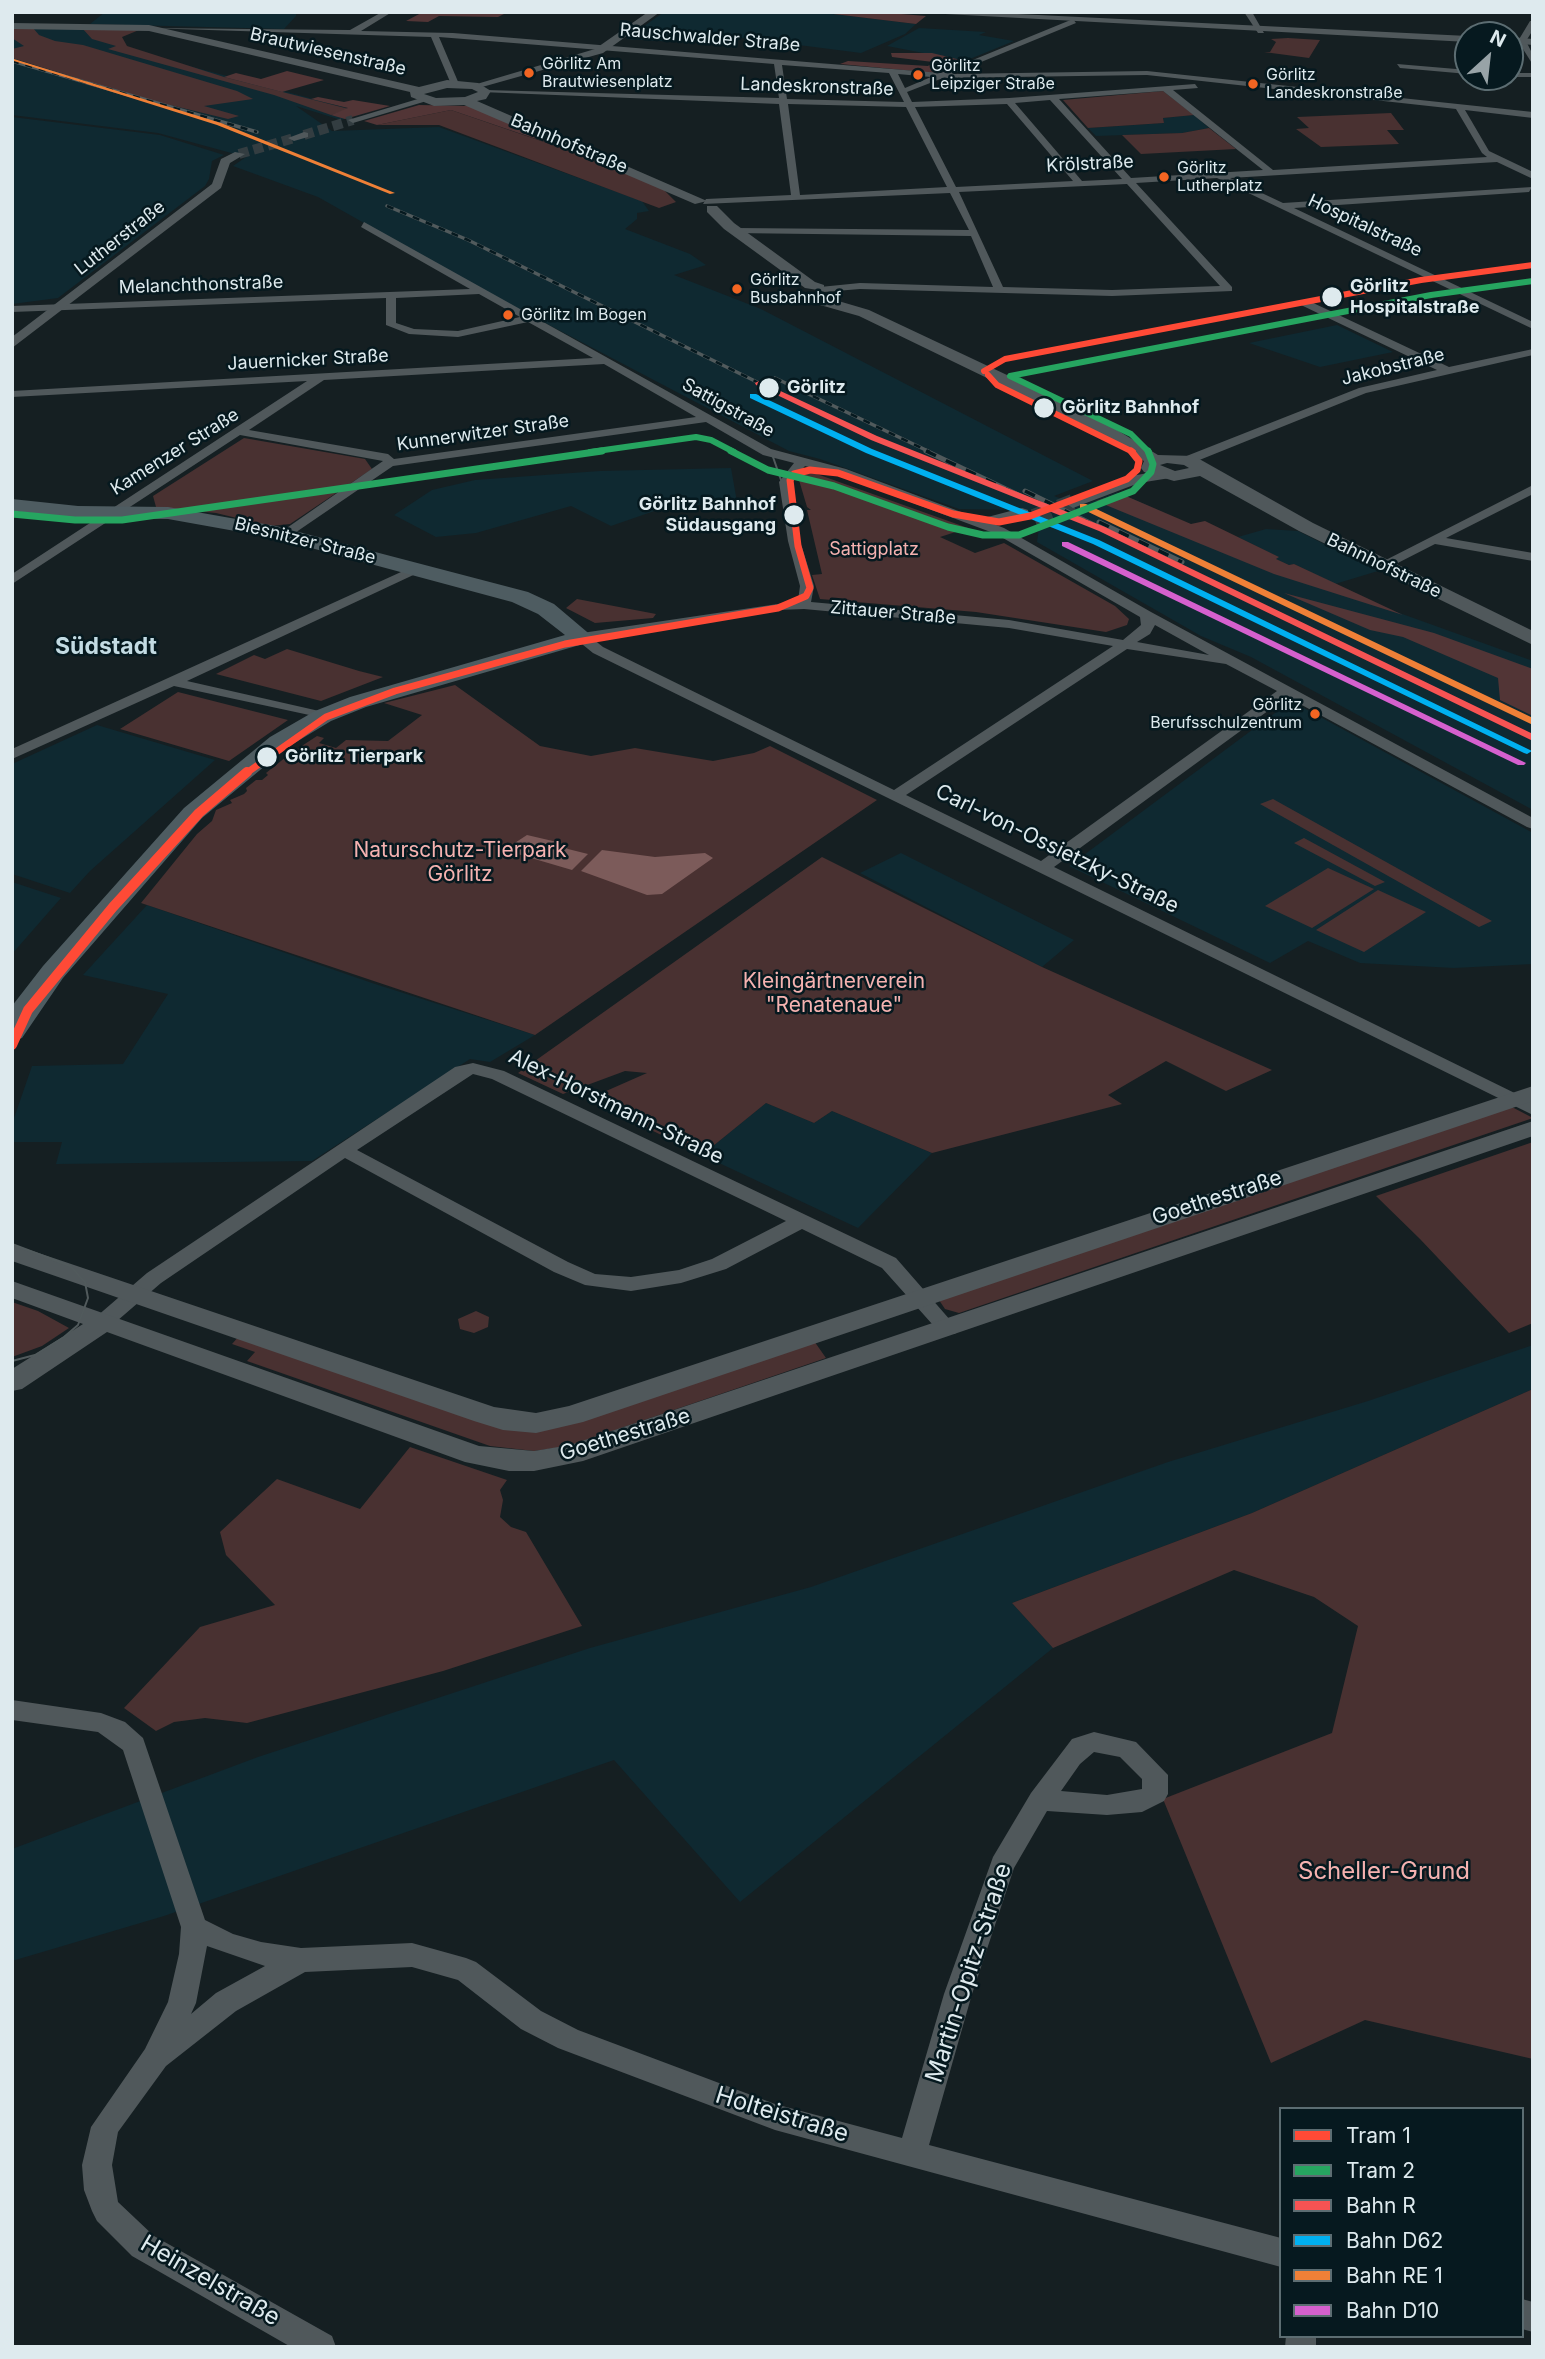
<!DOCTYPE html>
<html>
<head>
<meta charset="utf-8">
<style>
  body { margin:0 }
  #map { position:relative; width:1545px; height:2359px; overflow:hidden; background:#151f22; font-family:Inter,sans-serif }
  canvas { display:block }
  .frame { position:absolute; inset:0; border:14px solid #deeaee; pointer-events:none }
  .legend { position:absolute; left:1279px; top:2107px; width:245px; height:231px; box-sizing:border-box; background:#06191f; border:2px solid #5c6d72; margin:0; padding:9px 12px; list-style:none; font-size:21px; color:#deeaee }
  .legend li { display:flex; align-items:center; gap:14px; height:35px }
  .legend b { width:35px; border:2px solid #5c6d72 }
  .north { position:absolute; left:1454px; top:21px; width:70px; height:70px; box-sizing:border-box; background:#06191f; border:2px solid #5c6d72; border-radius:50%; rotate:27deg; font-size:19px; font-weight:700; line-height:28px; text-align:center; color:#deeaee }
  .north::after { content:''; display:block; margin:auto; width:24px; height:32px; background:#98a3a7; clip-path:polygon(50% 0,100% 100%,50% 72%,0 100%) }
</style>
</head>
<body>
<div id="map">
<canvas width="1545" height="2359"></canvas>
<div class="frame"></div>
<ul class="legend">
<li><b style="height:9px;background:#ff4a36"></b>Tram 1</li>
<li><b style="height:9px;background:#26a560"></b>Tram 2</li>
<li><b style="height:9px;background:#f65353"></b>Bahn R</li>
<li><b style="height:9px;background:#00b0f0"></b>Bahn D62</li>
<li><b style="height:9px;background:#ef8037"></b>Bahn RE 1</li>
<li><b style="height:9px;background:#d560ce"></b>Bahn D10</li>
</ul>
<div class="north">N</div>
</div>
<script>
const c = document.querySelector('canvas').getContext('2d');
c.lineJoin = 'round';
function paint(path, color) {
  c.fillStyle = color;
  c.fill(path, 'evenodd');
}
function shape(rows) {
  const path = new Path2D();
  for (const r of rows) {
    path.moveTo(r[0], r[1]);
    for (let i = 2; i < r.length; i += 2) path.lineTo(r[i], r[i + 1]);
  }
  return path;
}
function strokePath(path, color, width, dash) {
  c.strokeStyle = color;
  c.lineWidth = width;
  c.lineCap = dash ? 'butt' : 'round';
  c.setLineDash(dash || []);
  c.stroke(path);
}
function label(font, color, halo, rows, align = 'center') {
  c.font = font + ' Inter,sans-serif';
  c.lineWidth = 5;
  c.setLineDash([]);
  c.textBaseline = 'middle';
  c.strokeStyle = halo;
  c.fillStyle = color;
  for (const [text, x, y, turn = 0] of rows) {
    c.save();
    c.translate(x, y);
    c.rotate((+turn || 0) * Math.PI / 180);
    c.textAlign = isNaN(turn) ? turn : align;
    if (halo) c.strokeText(text, 0, 0);
    c.fillText(text, 0, 0);
    c.restore();
  }
}
const built = shape([
  [105,12,296,12,296,16,284,29,90,24],
  [664,12,817,12,916,24,905,34,861,53,713,34,690,35,676,42,626,39],
  [12,28,82,28,148,55,366,113,341,120,296,106,332,131,439,127,642,201,649,211,637,213,637,219,625,229,690,254,706,265,674,275,761,309,1093,481,1054,496,1080,506,1117,492,1355,597,1533,661,1533,810,1251,657,1201,636,1037,542,1040,520,1014,510,959,509,820,459,789,451,490,294,318,197,233,166,246,157,158,133,12,115],
  [919,28,986,32,979,35,1014,41,965,61,887,46],
  [1194,115,1209,128,1182,133,1096,136,1088,128,1164,123,1163,118],
  [12,117,160,135,224,155,212,161,209,179,205,186,58,298,12,304],
  [1337,325,1393,352,1320,367,1249,343],
  [731,468,737,502,663,508,611,526,571,506,476,533,436,537,394,515,432,490,475,480,600,471],
  [1266,529,1298,531,1378,571,1335,584,1294,564,1289,565,1275,559,1278,557,1238,537],
  [1291,701,1533,833,1533,964,1454,968,1360,963,1308,941,1270,963,1069,866],
  [97,725,215,760,90,871,70,893,12,874,12,764],
  [901,853,1074,940,1042,967,860,873],
  [12,882,61,898,12,954],
  [147,905,372,983,535,1035,490,1062,470,1059,312,1161,56,1164,62,1142,12,1142,12,1124,32,1066,123,1064,168,994,83,975],
  [766,1103,814,1123,832,1111,932,1153,858,1228,702,1155],
  [1533,1345,1533,1389,1252,1513,1012,1603,1053,1648,740,1902,614,1760,164,1916,12,1961,12,1849,258,1757,590,1648,811,1587,1168,1462,1368,1401]
]);
const green = shape([
  [12,28,33,28,39,35,55,41,83,45,237,91,253,99,204,106,239,116,228,119,141,98,12,58,12,49,24,46,12,38],
  [82,28,139,30,122,37,127,46,224,77,349,109,331,115,274,95,108,49,116,46,92,39],
  [1271,39,1288,38,1320,40,1309,58,1264,52,1270,52,1276,42],
  [1163,91,1194,115,1163,118,1164,123,1088,128,1063,100],
  [451,110,608,164,663,189,676,202,659,208,439,125,377,125],
  [1391,113,1404,130,1387,130,1399,144,1321,147,1296,129,1309,128,1297,117],
  [1209,128,1236,149,1141,154,1122,135,1182,133],
  [244,438,365,459,372,469,290,524,270,526,216,513,156,507,153,496],
  [814,473,968,528,940,537,975,553,1004,543,1115,606,1129,619,1127,625,1106,632,976,612,820,599,812,575,822,574,807,510,811,510,807,507,799,480,804,474],
  [577,599,656,614,653,618,595,623,566,608],
  [287,649,359,671,383,677,321,701,216,674,254,655,265,659],
  [455,685,540,746,591,756,635,748,713,761,754,753,770,746,877,800,535,1035,141,903,197,834,212,821,216,810,232,803,230,800,244,794,247,791,246,788,256,780,262,780,268,775,266,773,291,753,317,736,324,738,319,743,336,748,346,740,388,741,422,715,384,703],
  [178,692,288,720,229,761,120,729],
  [1273,799,1492,921,1479,927,1260,804],
  [1304,838,1385,882,1375,886,1294,843],
  [822,857,1042,967,1272,1070,1226,1091,1166,1061,1108,1095,1122,1104,932,1153,832,1111,814,1123,766,1103,702,1155,588,1099,647,1073,625,1071,563,1094,518,1073],
  [1328,868,1374,889,1312,928,1265,906],
  [1378,890,1426,912,1364,952,1316,930],
  [1510,1106,1533,1118,959,1313,945,1309,939,1300],
  [1533,1142,1533,1323,1509,1333,1420,1239,1376,1196],
  [12,1302,38,1311,69,1328,42,1346,12,1357],
  [476,1311,489,1317,488,1327,474,1333,460,1329,458,1319],
  [240,1335,523,1431,812,1338,826,1358,568,1446,534,1451,490,1446,247,1361,255,1352,232,1344],
  [1533,1389,1533,2059,1365,2020,1271,2063,1163,1799,1332,1733,1358,1626,1314,1597,1234,1570,1053,1648,1012,1603,1252,1513],
  [410,1447,507,1480,500,1490,503,1500,500,1517,511,1527,526,1532,582,1626,443,1671,247,1723,205,1718,174,1722,156,1731,124,1708,200,1627,275,1605,226,1555,220,1532,277,1479,360,1509]
]);
const forest = shape([
  [423,12,508,12,498,17,439,16,428,22,406,21],
  [817,12,877,12,926,16,916,24],
  [891,53,932,53,965,61,935,73,840,64,848,61,928,66,933,62,892,57],
  [287,71,324,80,282,92,224,77,236,73,261,79],
  [318,97,344,102,353,100,390,106,345,119,331,115,348,108,311,99],
  [419,105,469,106,598,160,451,110,377,125,364,121],
  [1119,493,1191,524,1205,521,1279,557,1276,559,1289,565,1294,564,1403,615,1274,574,1096,501],
  [1284,593,1434,633,1533,669,1533,716,1500,700,1498,678,1403,637,1370,630]
]);
const water = shape([
  [527,835,557,842,568,849,588,854,572,870,504,850],
  [602,850,655,857,705,853,713,858,662,894,647,895,581,871]
]);
const tertiaryTunnelFar1 = shape([
  [304,135,353,120],
  [239,154,294,138]
]);
const tertiaryTunnel = shape([
  [1034,518,1073,503]
]);
const minor = shape([
  [382,12,392,12,361,31,453,33,941,73,1073,19,1076,23,952,74,1147,71,1533,112,1533,118,1465,110,1489,151,1533,172,1533,179,1497,162,1230,178,1283,203,1532,187,1529,192,1294,208,1533,322,1533,329,1217,178,1136,183,1232,287,1232,291,1112,296,860,289,824,292,820,291,820,287,860,283,993,287,971,236,733,233,736,228,969,230,950,193,703,204,706,199,791,195,779,104,481,92,485,90,779,98,774,64,439,37,459,84,455,86,451,84,431,37,145,28,350,30,382,12],
  [782,65,889,73,904,102,787,99,782,65],
  [898,74,931,77,905,88,898,74],
  [1147,75,1456,109,1482,153,1487,157,1273,170,1173,90,1198,88,1195,84,1009,98,912,102,907,92,943,78,1147,75],
  [1163,91,1263,170,1131,178,1059,99,1163,91],
  [1050,100,1122,179,1082,181,1015,103,1050,100],
  [788,104,906,107,947,187,800,195,788,104],
  [1007,104,1073,181,956,187,915,107,1007,104],
  [1127,184,1220,286,1112,290,1003,287,959,192,1127,184],
  [1244,12,1252,12,1264,33,1258,33,1244,12],
  [1530,21,1533,21,1533,30,1526,41,1533,55,1533,65,1518,41,1530,21],
  [1397,64,1468,70,1468,74,1400,68,1397,64],
  [1510,73,1533,73,1533,77,1508,77,1510,73],
  [364,222,771,449,846,469,1004,528,1151,612,1533,818,1533,829,1527,827,1287,697,1054,867,1533,1102,1533,1115,593,653,577,640,575,637,582,633,798,601,800,586,788,541,779,482,794,463,763,455,706,422,393,466,286,539,281,538,281,532,383,461,240,435,12,584,12,574,307,381,12,397,12,391,593,358,528,322,458,337,409,334,386,325,386,298,12,312,12,306,470,289,361,227,364,222],
  [479,294,520,317,458,331,414,329,396,323,396,298,479,294],
  [604,364,696,417,394,459,388,454,249,430,324,380,604,364],
  [805,466,838,475,996,534,1140,617,1141,625,1123,640,1009,620,811,602,814,586,800,541,791,482,805,466],
  [804,609,1009,628,1113,646,894,790,603,647,593,639,778,610,804,609],
  [1155,625,1209,655,1137,642,1150,634,1155,625],
  [1127,649,1226,664,1277,691,1041,861,906,795,1127,649],
  [1301,301,1309,301,1449,367,1533,349,1533,355,1366,393,1192,463,1184,463,1184,457,1359,388,1437,370,1301,305,1301,301],
  [1533,485,1533,494,1446,538,1533,553,1533,561,1435,544,1388,568,1376,565,1533,485],
  [412,567,424,570,187,681,328,713,328,719,174,686,12,759,12,749,412,567],
  [473,1063,504,1071,896,1258,958,1329,955,1334,941,1334,882,1268,802,1229,726,1269,681,1283,631,1291,585,1285,554,1272,345,1158,161,1283,110,1327,96,1327,93,1322,96,1317,147,1273,455,1067,473,1063],
  [473,1074,492,1079,786,1221,712,1259,679,1270,631,1277,595,1274,568,1262,357,1150,473,1074],
  [12,1700,101,1713,125,1722,143,1738,205,1920,233,1934,261,1942,301,1948,412,1943,466,1958,476,1962,541,2011,578,2030,775,2104,902,2138,944,1994,993,1857,1031,1793,1072,1739,1094,1732,1136,1742,1168,1775,1168,1794,1164,1801,1142,1812,1107,1815,1047,1811,1014,1868,972,1994,929,2145,1281,2238,1281,2267,775,2130,558,2048,521,2029,458,1980,412,1967,305,1972,236,2011,166,2066,118,2132,112,2165,118,2202,154,2236,332,2336,336,2347,291,2347,132,2256,97,2221,92,2211,84,2190,82,2165,91,2127,145,2049,168,2002,179,1954,181,1927,123,1750,98,1732,12,1720,12,1700],
  [1094,1752,1120,1757,1142,1779,1142,1789,1107,1795,1061,1791,1080,1764,1094,1752],
  [207,1946,265,1966,216,1993,191,2014,196,2003,207,1946],
  [1522,2299,1533,2302,1533,2332,1522,2329,1522,2299],
  [1286,2336,1316,2336,1316,2347,1285,2347,1286,2336]
]);
const tertiary = shape([
  [648,12,660,12,603,53,475,89,470,86,595,49,648,12],
  [908,12,977,12,1468,36,1468,42,908,12],
  [1510,37,1533,39,1533,45,1510,43,1510,37],
  [421,98,430,100,353,123,348,120,421,98],
  [304,132,308,133,308,137,294,141,288,138,304,132],
  [235,152,245,154,230,163,221,188,12,348,12,337,212,184,221,159,235,152],
  [1165,470,1170,472,1170,478,1139,483,1073,508,1065,503,1131,476,1165,470],
  [1022,508,1028,510,1028,516,982,528,974,523,976,520,1022,508],
  [1533,1086,1533,1101,583,1422,536,1433,503,1430,474,1421,12,1261,12,1244,494,1407,536,1413,569,1406,1533,1086],
  [1533,1121,1533,1136,583,1461,534,1471,509,1471,465,1462,107,1332,22,1389,12,1391,12,1369,83,1324,12,1298,12,1281,479,1446,534,1451,570,1445,1533,1121]
]);
const secondary = shape([
  [12,23,149,25,419,87,447,80,478,83,491,91,486,99,477,101,707,201,695,204,464,105,434,106,411,97,410,92,149,31,12,29,12,23],
  [447,88,472,89,478,92,465,97,436,98,424,94,447,88],
  [707,206,717,206,734,223,815,282,824,285,824,291,805,288,724,229,707,212,707,206],
  [818,295,869,310,1094,416,1158,455,1194,456,1313,523,1533,631,1533,645,1299,531,1200,476,1174,481,1144,472,1141,468,1144,461,1082,424,859,316,813,303,810,300,818,295],
  [1167,463,1184,465,1189,468,1175,471,1160,465,1167,463]
]);
const primary = shape([
  [12,499,78,506,168,507,276,526,528,592,554,604,593,637,590,642,366,707,331,721,288,747,202,818,63,978,22,1038,12,1041,12,1006,43,966,184,808,270,737,315,711,350,697,565,635,538,614,512,602,274,538,168,519,78,518,12,511,12,499]
]);
const tram = shape([
  [1062,416,1092,434],
  [738,434,756,449],
  [773,457,781,480],
  [789,535,798,546],
  [12,1244,70,1266,85,1282,88,1298,78,1325,64,1337,35,1355,12,1361]
]);
const railFar1 = shape([
  [12,61,257,132],
  [387,206,468,240,759,383],
  [775,378,930,452]
]);
const rail = shape([
  [926,451,1031,501],
  [1025,491,1102,529],
  [1099,522,1182,562]
]);
const rail1 = shape([
  [759,381,877,436,1105,527,1533,734,1533,741,1099,531,871,440,756,385,755,383,759,381]
]);
const rail2 = shape([
  [750,394,756,394,872,449,1099,540,1532,751,1527,754,1524,753,1093,544,866,453,750,398,750,394]
]);
const rail3 = shape([
  [14,59,221,123,395,193,390,194,217,125,14,61,14,59],
  [1080,504,1086,504,1533,718,1533,725,1080,508,1080,504]
]);
const rail4 = shape([
  [1062,542,1068,542,1526,763,1524,765,1518,765,1062,546,1062,542]
]);
const tram1Far2 = shape([
  [984,371,1005,359,1421,280,1533,265],
  [988,375,997,385,1133,452]
]);
const tram1Far1 = shape([
  [245,774,326,717,395,691,565,644,778,608,806,596,810,588,798,546,790,480,794,474,810,470,838,473,953,514,999,522,1030,516,1127,479,1137,470,1139,461,1131,451]
]);
const tram1 = shape([
  [12,1045,28,1010,113,907,199,813,247,772]
]);
const tram2Far1 = shape([
  [590,452,696,437,711,440,734,452],
  [1149,452,1131,434,1010,376,1431,295,1533,281]
]);
const tram2 = shape([
  [731,451,768,470,834,486,948,527,983,535,1019,535,1133,491,1151,472,1153,464,1148,451],
  [12,514,75,520,122,520,602,451]
]);
const markers = [
  [529,73,6,"#f26522"],
  [918,75,6,"#f26522"],
  [1253,84,6,"#f26522"],
  [1164,177,6,"#f26522"],
  [737,289,6,"#f26522"],
  [1332,297,11,"#deeaee"],
  [508,315,6,"#f26522"],
  [769,388,11,"#deeaee"],
  [1044,408,11,"#deeaee"],
  [794,515,11,"#deeaee"],
  [1315,714,6,"#f26522"],
  [267,757,11,"#deeaee"]
];
const farBusnames = [
  ["Görlitz Am",542,64],
  ["Brautwiesenplatz",542,82],
  ["Görlitz",931,66],
  ["Leipziger Straße",931,84],
  ["Görlitz",1266,75],
  ["Landeskronstraße",1266,93],
  ["Görlitz",1177,168],
  ["Lutherplatz",1177,186],
  ["Görlitz",750,280],
  ["Busbahnhof",750,298],
  ["Görlitz Im Bogen",521,315],
  ["Görlitz",1302,705,"right"],
  ["Berufsschulzentrum",1302,723,"right"]
];
const farStreetnames = [
  ["Rauschwalder Straße",710,38,5],
  ["Brautwiesenstraße",328,52,13],
  ["Landeskronstraße",817,87,2],
  ["Bahnhofstraße",569,144,23],
  ["Krölstraße",1090,164,-3],
  ["Hospitalstraße",1365,226,25],
  ["Lutherstraße",120,238,-38],
  ["Melanchthonstraße",201,285,-2],
  ["Jauernicker Straße",308,360,-3],
  ["Jakobstraße",1393,367,-14],
  ["Sattigstraße",728,408,29],
  ["Kunnerwitzer Straße",483,433,-8],
  ["Kamenzer Straße",175,452,-32],
  ["Biesnitzer Straße",305,541,14],
  ["Bahnhofstraße",1384,566,26],
  ["Zittauer Straße",893,613,5]
];
const farStopnames = [
  ["Görlitz",1350,287],
  ["Hospitalstraße",1350,308],
  ["Görlitz",787,388],
  ["Görlitz Bahnhof",1062,408],
  ["Görlitz Bahnhof",776,505,"right"],
  ["Südausgang",776,526,"right"],
  ["Görlitz Tierpark",285,757]
];
const farParknames = [
  ["Sattigplatz",874,550]
];
const streetNames = [
  ["Carl-von-Ossietzky-Straße",1057,849,26],
  ["Alex-Horstmann-Straße",616,1107,26],
  ["Goethestraße",1217,1198,-18],
  ["Goethestraße",625,1435,-17]
];
const parkNames = [
  ["Naturschutz-Tierpark",460,851],
  ["Görlitz",460,875],
  ["Kleingärtnerverein",834,982],
  ["\"Renatenaue\"",834,1006]
];
const farDistrictnames = [
  ["Südstadt",106,647]
];
const nearParknames = [
  ["Scheller-Grund",1384,1872]
];
const nearStreetnames = [
  ["Martin-Opitz-Straße",969,1973,-72],
  ["Holteistraße",782,2115,17],
  ["Heinzelstraße",210,2281,30]
];
paint(built, '#0f2931');
paint(green, '#493131');
paint(forest, '#523536');
paint(water, '#7c5b5a');
strokePath(tertiaryTunnelFar1, '#333d41', 10, [10, 5]);
strokePath(tertiaryTunnel, '#333d41', 18, [18, 9]);
paint(minor, '#50585b');
paint(tertiary, '#50585b');
paint(secondary, '#50585b');
paint(primary, '#4e5c61');
strokePath(tram, '#515a5c', 2);
strokePath(railFar1, '#515a5c', 3.5);
strokePath(rail, '#515a5c', 5);
strokePath(railFar1, '#06191f', 2.5, [7]);
strokePath(rail, '#06191f', 3.5, [11]);
paint(rail1, '#f65353');
paint(rail2, '#00b0f0');
paint(rail3, '#ef8037');
paint(rail4, '#d560ce');
strokePath(tram1Far2, '#ff4a36', 6);
strokePath(tram1Far1, '#ff4a36', 7);
strokePath(tram1, '#ff4a36', 10);
strokePath(tram2Far1, '#26a560', 6);
strokePath(tram2, '#26a560', 7);
for (const [x, y, r, color] of markers) {
  const dot = new Path2D();
  dot.arc(x, y, r, 0, 2 * Math.PI);
  c.fillStyle = color;
  c.fill(dot);
  strokePath(dot, '#06191f', 2.5);
}
label('16px', '#deeaee', '#06191f', farBusnames, 'left');
label('18px', '#deeaee', '#06191f', farStreetnames);
label('bold 18px', '#deeaee', '#06191f', farStopnames, 'left');
label('18px', '#f5b2b0', '#06191f', farParknames);
label('21px', '#deeaee', '#06191f', streetNames);
label('21px', '#f5b2b0', '#06191f', parkNames);
label('bold 23px', '#c3dbe3', '#06191f', farDistrictnames);
label('24px', '#f5b2b0', '#06191f', nearParknames);
label('24px', '#deeaee', '#06191f', nearStreetnames);
</script>
</body>
</html>
